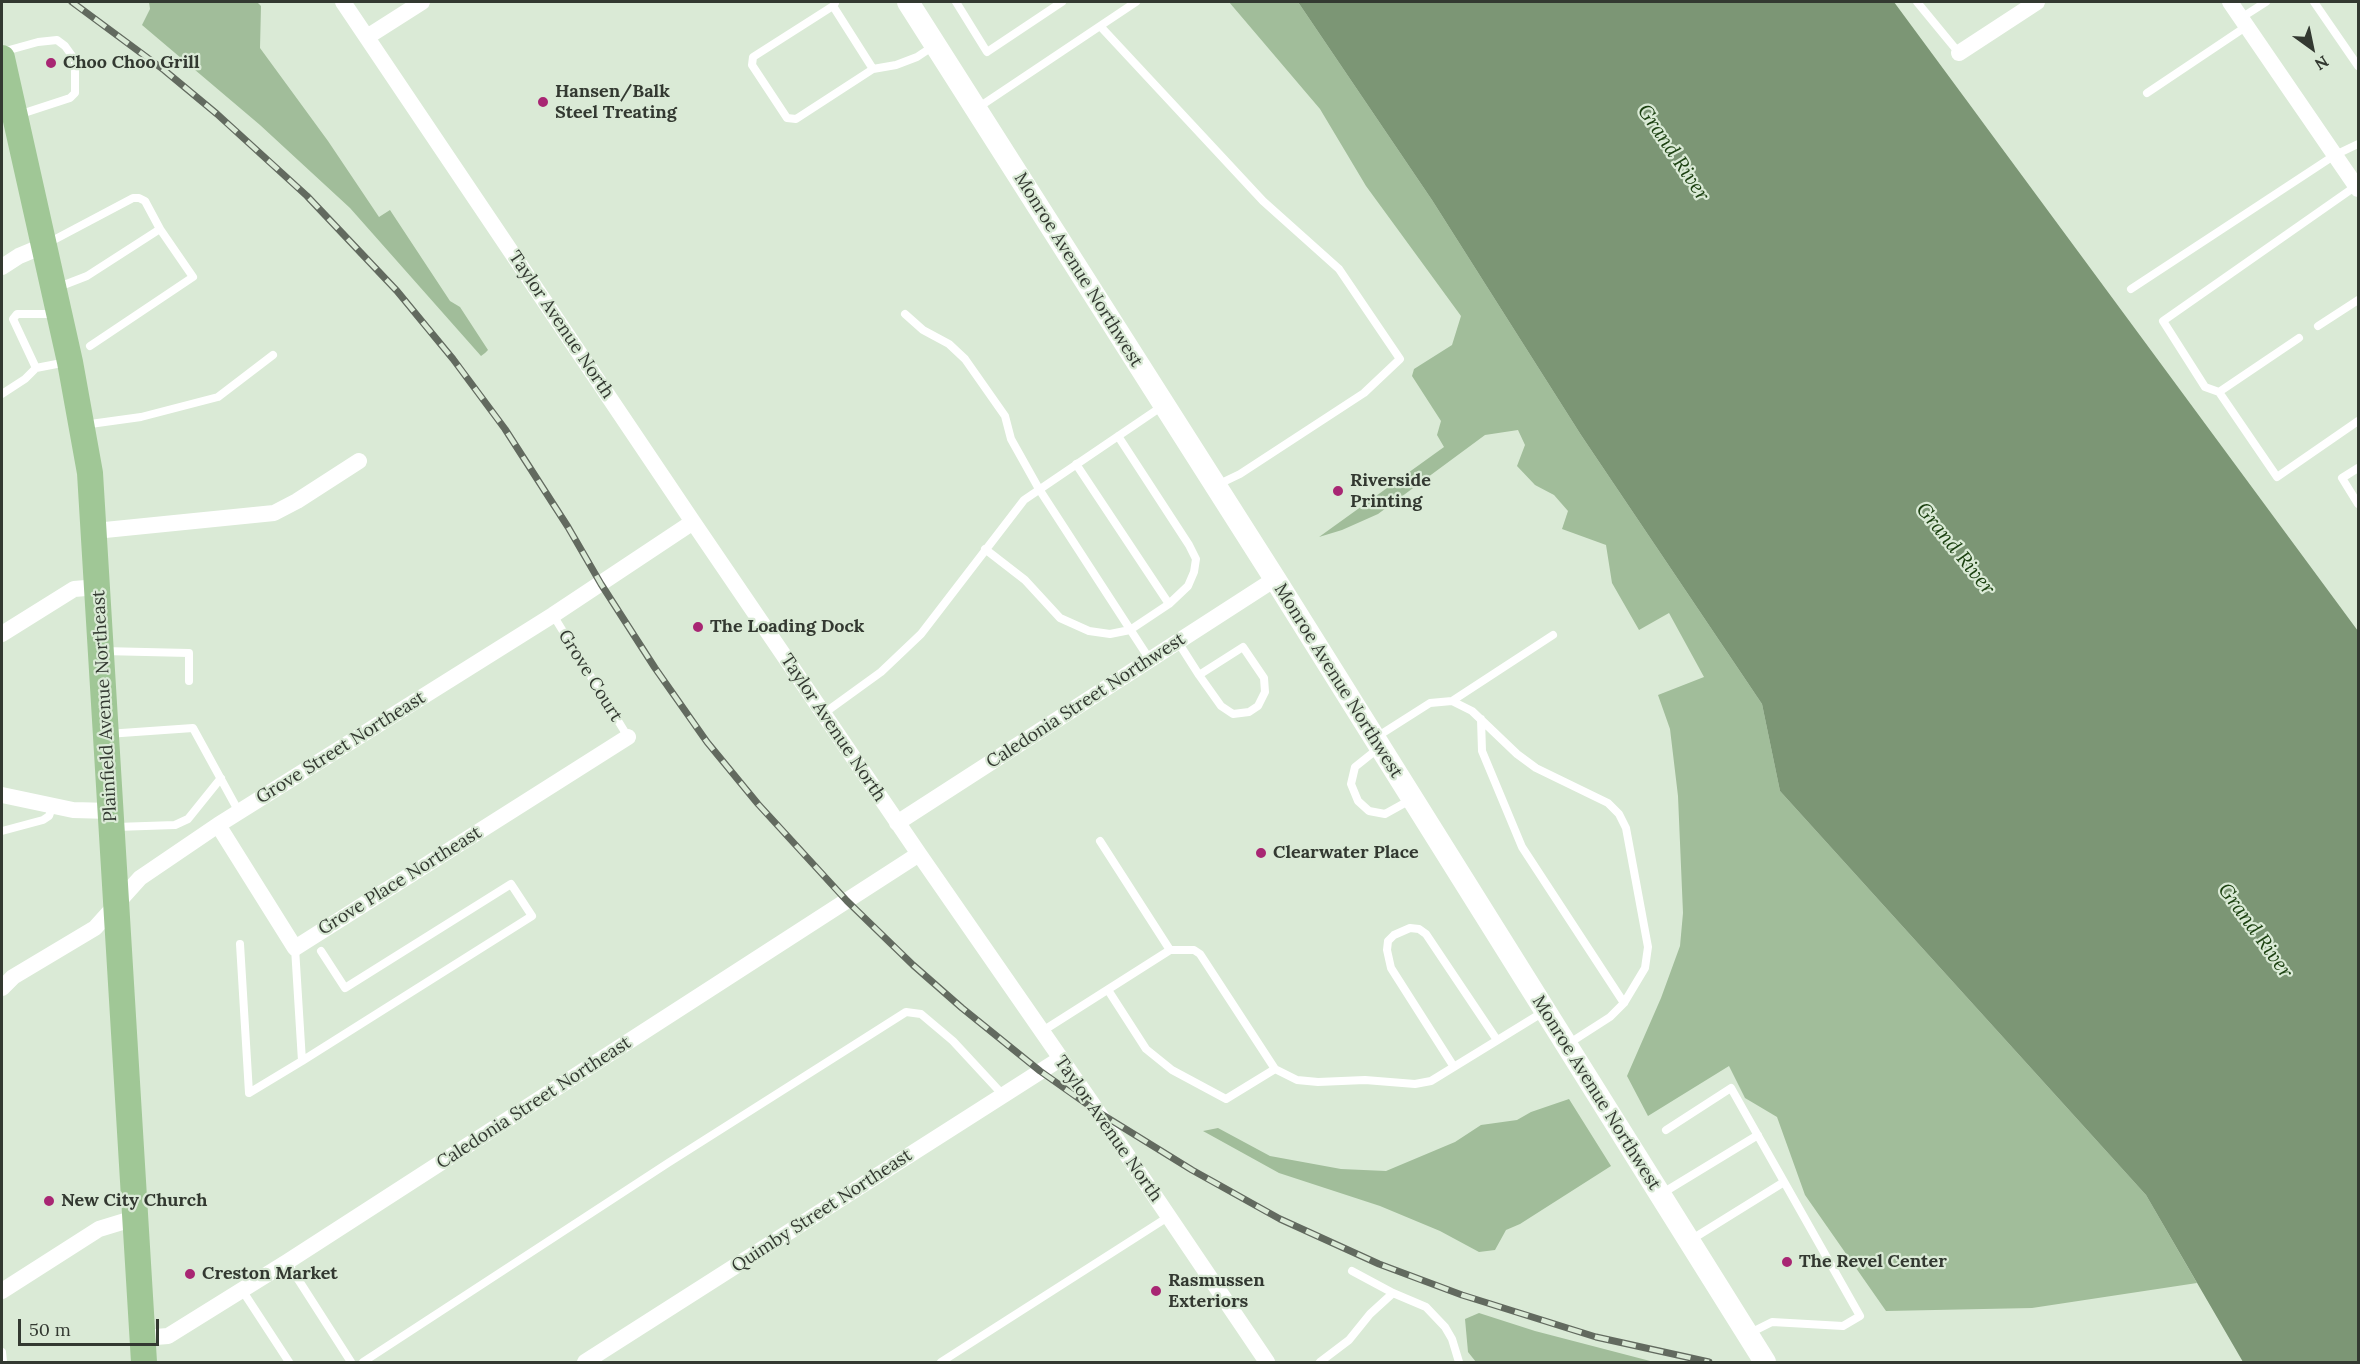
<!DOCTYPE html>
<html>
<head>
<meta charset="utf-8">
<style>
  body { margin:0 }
  #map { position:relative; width:2360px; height:1364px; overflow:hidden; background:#daead6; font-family:Lora,serif }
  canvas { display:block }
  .frame { position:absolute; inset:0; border:3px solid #333931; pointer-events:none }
  .north { position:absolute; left:2282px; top:18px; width:60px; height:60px; -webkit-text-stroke:4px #daead6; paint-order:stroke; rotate:147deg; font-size:16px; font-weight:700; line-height:24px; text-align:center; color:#333931 }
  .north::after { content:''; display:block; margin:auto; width:21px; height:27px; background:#333931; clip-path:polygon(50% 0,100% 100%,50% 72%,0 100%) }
  .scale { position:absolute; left:18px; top:1319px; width:141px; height:27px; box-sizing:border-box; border:3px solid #333931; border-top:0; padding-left:8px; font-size:18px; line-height:21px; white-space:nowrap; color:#333931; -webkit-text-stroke:4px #daead6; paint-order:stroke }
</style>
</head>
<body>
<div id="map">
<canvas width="2360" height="1364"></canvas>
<div class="frame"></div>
<div class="north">N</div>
<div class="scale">50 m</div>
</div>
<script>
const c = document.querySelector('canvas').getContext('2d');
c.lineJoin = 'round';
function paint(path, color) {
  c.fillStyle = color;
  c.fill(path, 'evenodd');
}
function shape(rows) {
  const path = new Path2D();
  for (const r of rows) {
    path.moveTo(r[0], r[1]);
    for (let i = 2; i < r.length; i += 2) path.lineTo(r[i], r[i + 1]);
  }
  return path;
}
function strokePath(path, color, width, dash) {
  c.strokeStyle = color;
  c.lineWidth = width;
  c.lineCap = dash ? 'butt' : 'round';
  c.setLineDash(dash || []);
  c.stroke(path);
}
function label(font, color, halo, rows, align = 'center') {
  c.font = font + ' Lora,serif';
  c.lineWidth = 4.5;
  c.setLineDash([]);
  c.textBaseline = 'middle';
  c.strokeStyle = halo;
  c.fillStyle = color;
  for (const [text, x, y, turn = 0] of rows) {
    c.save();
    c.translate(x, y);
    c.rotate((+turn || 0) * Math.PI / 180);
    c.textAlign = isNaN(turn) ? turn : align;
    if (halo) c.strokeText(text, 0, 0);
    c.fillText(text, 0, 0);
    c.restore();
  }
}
const forest = shape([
  [149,2,257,2,261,6,260,48,328,141,379,217,390,210,450,301,460,307,488,350,485,353,481,356,350,208,260,125,142,25,150,9],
  [1229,2,1298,2,1432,200,1581,435,1762,704,1780,791,2146,1195,2197,1283,2032,1308,1886,1311,1805,1195,1777,1117,1745,1098,1729,1066,1648,1116,1627,1076,1661,998,1680,946,1683,913,1678,796,1670,729,1658,695,1704,677,1669,613,1639,630,1612,583,1606,545,1562,529,1568,511,1554,495,1535,485,1517,466,1525,445,1518,430,1485,435,1378,514,1342,530,1319,537,1444,447,1437,435,1441,421,1412,376,1414,369,1452,345,1461,316,1366,186,1320,109],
  [1569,1099,1611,1166,1520,1224,1506,1230,1495,1250,1479,1252,1440,1231,1380,1206,1279,1173,1203,1131,1218,1128,1270,1156,1341,1169,1386,1171,1455,1142,1481,1125,1517,1120,1531,1112],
  [1479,1313,1535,1331,1654,1362,1476,1362,1468,1352,1465,1319]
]);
const water = shape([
  [1298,2,1894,2,2358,631,2358,1362,2243,1362,2146,1195,1780,791,1762,704,1581,435,1432,200]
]);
const lane = shape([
  [956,2,987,52,1062,2],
  [1136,2,1100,26,1263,201,1339,269,1400,359,1364,393,1240,474,1217,485],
  [1917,2,1959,53],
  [2314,2,2358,66],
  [835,3,833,6,873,69,896,65,917,57,935,45],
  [833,6,753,57,752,65,787,118,796,119,873,69],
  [2241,18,2266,2],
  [2,52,38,42,57,40,65,46,75,60,75,93,70,98,18,115],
  [2147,93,2247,26],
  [976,109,1100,26],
  [48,243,133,198,139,198,145,201,160,229,87,276,56,288],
  [2131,289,2335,155,2358,144],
  [905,314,923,330,949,344,965,359,1005,416,1011,439,1039,489,1150,660],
  [2318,326,2358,300],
  [2299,338,2219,392,2277,477,2358,421],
  [90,346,193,277,160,229],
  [36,368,13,319,17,314,55,314],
  [2219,392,2205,387,2163,321,2356,186],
  [2,394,25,379,36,368,67,362],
  [83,425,141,417,218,397,273,355],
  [1076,464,1169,604],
  [2358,468,2342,478,2358,504],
  [985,549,1025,580,1060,618,1089,631,1110,634,1130,630,1169,604,1188,586,1194,572,1196,559,1189,545,1118,436],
  [553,615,628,737],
  [1178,642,1199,675,1243,647,1264,678,1265,692,1258,706,1249,712,1233,714,1221,706,1199,675],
  [102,651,189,653,189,681],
  [1452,701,1553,635],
  [823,714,881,672,921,634,1024,500,1164,405],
  [1481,719,1482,751,1522,847,1624,1003],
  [107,734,193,728,239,812],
  [1375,738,1430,703,1452,701,1472,711,1517,754,1536,768,1608,803,1619,814,1626,828,1648,947,1645,968,1624,1003,1610,1017,1568,1044],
  [1380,747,1355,767,1351,784,1358,801,1369,811,1385,814,1412,799],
  [116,827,175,825,188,819,221,778],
  [2,831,43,820,49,816,53,805],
  [1100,841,1170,950],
  [240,944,249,1093,302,1061],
  [295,948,302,1061,532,916,511,884,345,988,321,951],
  [1108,990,1146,1049,1172,1070,1226,1099,1275,1069],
  [1041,1032,1170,950,1194,950,1200,954,1275,1069,1297,1080,1318,1082,1365,1080,1415,1084,1431,1081,1545,1011],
  [1454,1067,1391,968,1387,950,1388,941,1394,935,1410,928,1419,929,1426,934,1497,1040],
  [1666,1130,1731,1088,1860,1316,1843,1326,1772,1322,1748,1334],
  [1661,1194,1758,1135],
  [1689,1241,1784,1182],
  [287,1262,351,1362],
  [1352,1271,1393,1293,1426,1307,1445,1327,1452,1339,1459,1362],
  [242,1290,289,1362],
  [2,1352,3,1362],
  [363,1362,668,1163,906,1012,921,1014,953,1041,1003,1095],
  [941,1362,1168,1217],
  [1320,1362,1349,1340,1370,1314,1393,1293]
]);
const street = shape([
  [343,2,693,522,919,854,1098,1112,1267,1362],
  [2230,2,2358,189],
  [367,37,422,2],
  [1959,53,2037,2],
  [2,267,19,256,43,246],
  [95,531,274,513,297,501,359,461],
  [2,634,74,589,98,587],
  [2,795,73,810,111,811],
  [897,823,1275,579],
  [218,825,295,948,628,737],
  [2,988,13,977,95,928,140,878,218,825,553,615,693,522],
  [2,1291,99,1229,135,1218],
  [143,1338,168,1336,287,1262,919,854],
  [585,1362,1060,1059]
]);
const secondary = shape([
  [908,2,1275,579,1765,1362]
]);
const primary = shape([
  [2,58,70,362,90,473,144,1362]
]);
const rail = shape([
  [72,2,164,70,217,114,307,196,397,291,453,359,505,429,568,527,601,584,655,668,707,742,758,804,847,901,913,965,962,1008,1040,1071,1098,1112,1192,1170,1280,1219,1379,1264,1462,1295,1596,1337,1709,1362]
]);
const markers = [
  [51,63,6,"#a82673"],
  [543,102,6,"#a82673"],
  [1338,491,6,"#a82673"],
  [698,627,6,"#a82673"],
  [1261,853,6,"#a82673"],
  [49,1201,6,"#a82673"],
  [1787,1262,6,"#a82673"],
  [190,1274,6,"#a82673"],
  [1156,1291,6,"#a82673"]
];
const poiNames = [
  ["Choo Choo Grill",63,63],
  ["Hansen/Balk",555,92],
  ["Steel Treating",555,113],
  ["Riverside",1350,481],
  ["Printing",1350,502],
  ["The Loading Dock",710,627],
  ["Clearwater Place",1273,853],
  ["New City Church",61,1201],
  ["The Revel Center",1799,1262],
  ["Creston Market",202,1274],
  ["Rasmussen",1168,1281],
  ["Exteriors",1168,1302]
];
const streetNames = [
  ["Monroe Avenue Northwest",1078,270,58],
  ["Taylor Avenue North",561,325,56],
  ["Grove Court",590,676,58],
  ["Monroe Avenue Northwest",1338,681,58],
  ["Caledonia Street Northwest",1086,701,-33],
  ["Plainfield Avenue Northeast",105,706,-93],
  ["Taylor Avenue North",833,728,56],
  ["Grove Street Northeast",341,748,-32],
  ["Grove Place Northeast",400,881,-32],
  ["Monroe Avenue Northwest",1596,1093,58],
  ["Caledonia Street Northeast",534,1103,-33],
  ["Taylor Avenue North",1108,1129,55],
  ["Quimby Street Northeast",822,1211,-33]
];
const waterNames = [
  ["Grand River",1673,153,56],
  ["Grand River",1955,549,51],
  ["Grand River",2255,931,54]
];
paint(forest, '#a1bd9a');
paint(water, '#7c9675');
strokePath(lane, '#fff', 8);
strokePath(street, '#fff', 16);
strokePath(secondary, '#fff', 22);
strokePath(primary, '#a0c796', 26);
strokePath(rail, '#626a5f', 7);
strokePath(rail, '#daead6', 4.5, [14]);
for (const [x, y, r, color] of markers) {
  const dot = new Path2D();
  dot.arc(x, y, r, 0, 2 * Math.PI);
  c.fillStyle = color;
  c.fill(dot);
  strokePath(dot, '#daead6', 2);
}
label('bold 18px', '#333931', '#daead6', poiNames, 'left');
label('18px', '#333931', '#daead6', streetNames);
label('italic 20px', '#1c4111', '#daead6', waterNames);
</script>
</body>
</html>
